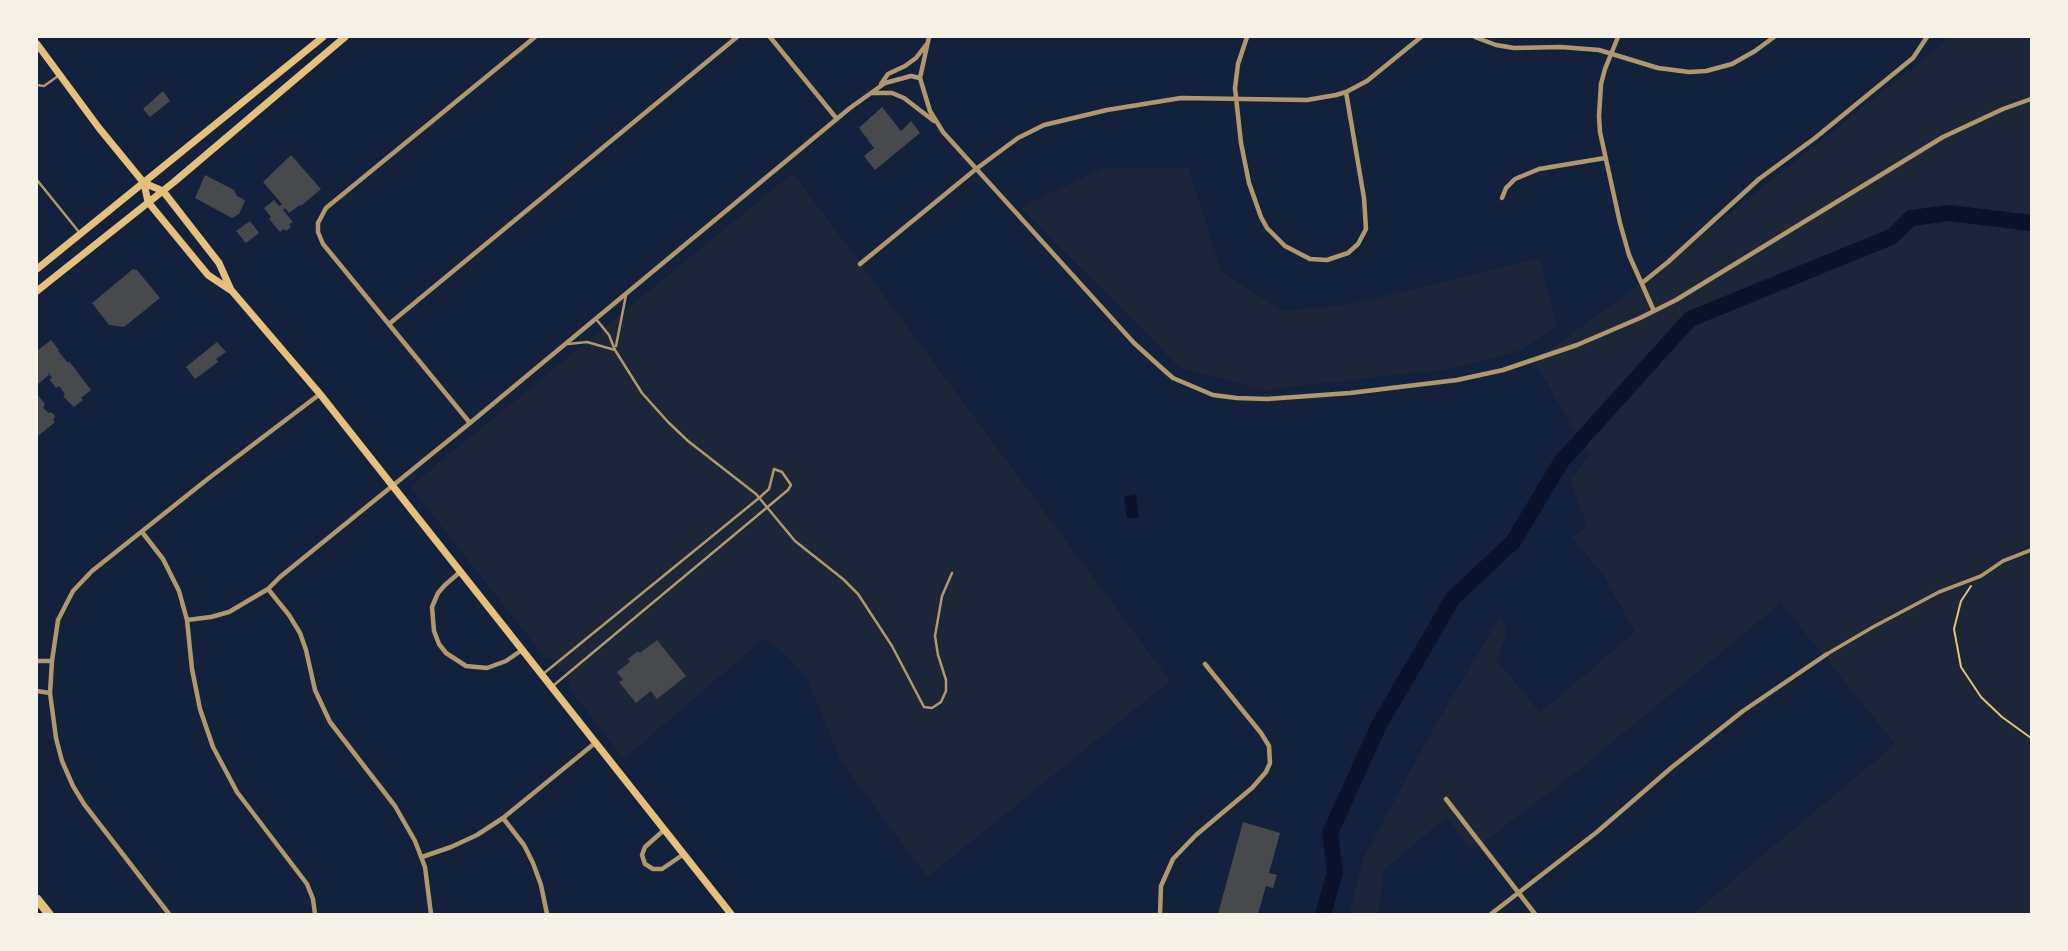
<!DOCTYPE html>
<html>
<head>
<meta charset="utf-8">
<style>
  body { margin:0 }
  #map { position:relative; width:2068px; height:951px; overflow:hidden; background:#14213d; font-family:"DM Sans",sans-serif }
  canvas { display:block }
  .frame { position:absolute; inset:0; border:38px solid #f6f1e7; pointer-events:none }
</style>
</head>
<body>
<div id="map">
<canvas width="2068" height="951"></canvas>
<div class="frame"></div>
</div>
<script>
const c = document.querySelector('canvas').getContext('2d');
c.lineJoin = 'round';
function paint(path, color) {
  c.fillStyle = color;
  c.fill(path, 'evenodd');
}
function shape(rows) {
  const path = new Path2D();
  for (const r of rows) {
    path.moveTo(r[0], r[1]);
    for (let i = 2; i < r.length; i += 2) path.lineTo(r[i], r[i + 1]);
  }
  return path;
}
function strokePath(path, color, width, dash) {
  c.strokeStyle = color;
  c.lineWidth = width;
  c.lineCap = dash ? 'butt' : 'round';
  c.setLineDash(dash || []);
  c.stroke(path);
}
const green = shape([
  [1951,37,2031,37,2031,914,1693,914,1895,744,1781,603,1580,769,1472,851,1446,817,1384,870,1378,914,1349,914,1363,859,1432,731,1501,615,1507,635,1496,659,1540,713,1635,632,1604,576,1572,537,1587,526,1570,480,1589,456,1534,361,1642,283],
  [1104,168,1188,168,1222,272,1283,311,1351,304,1539,258,1557,326,1521,350,1456,368,1263,390,1179,367,1020,207],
  [793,173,1170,681,927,877,841,761,807,679,784,653,763,639,624,759,569,688,571,682,550,657,546,659,413,490,412,485]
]);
const water = shape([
  [1136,494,1139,518,1127,518,1124,496]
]);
const river = shape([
  [1323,914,1335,872,1330,833,1379,725,1453,598,1513,542,1561,462,1690,319,1891,237,1911,218,1950,213,2031,223]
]);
const building = shape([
  [163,91,170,101,150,117,143,109],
  [882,107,901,131,911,121,920,133,875,170,864,156,874,148,859,128],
  [291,155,321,189,301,206,300,205,289,213,285,208,283,210,293,222,289,224,291,227,286,231,284,229,280,232,269,219,271,217,264,208,274,200,279,206,282,204,263,182],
  [205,175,234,190,237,196,243,199,245,201,239,214,232,218,195,198],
  [250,221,259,233,246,243,236,231],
  [133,269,137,270,160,298,124,327,109,325,92,303],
  [51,340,59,350,58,351,68,363,69,361,91,390,81,398,83,400,74,407,63,396,65,395,61,388,59,386,56,388,49,379,52,378,48,372,49,375,37,385,37,351],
  [217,342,226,352,216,359,218,362,195,379,186,367],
  [37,394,45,404,43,408,49,413,51,412,55,416,53,420,55,422,38,436,37,434],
  [657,640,686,676,657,699,651,691,636,703,619,682,623,680,617,672,630,662,628,659,638,651,640,653],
  [1243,822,1280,833,1269,873,1277,875,1273,888,1266,886,1258,914,1218,914]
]);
const path = shape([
  [1971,586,1961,601,1954,629,1961,667,1981,697,2002,717,2031,738]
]);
const service = shape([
  [37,85,44,86,58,76],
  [37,180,79,232],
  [596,319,609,335,615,350,642,393,668,422,688,441,756,494,795,541,843,579,858,594,892,646,924,707,932,708,941,702,946,691,946,680,938,655,935,636,942,596,952,573],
  [568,344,587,342,615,350],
  [616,346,626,295],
  [543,674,759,498,769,489,774,469,782,472,791,485,788,490,554,685]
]);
const pedestrian = shape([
  [1827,654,1873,627,1939,592,1981,576,2003,561,2031,550]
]);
const minor = shape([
  [770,37,837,119],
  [929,37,920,78,930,111,943,132,1134,343,1165,371,1173,378,1213,395,1237,398,1267,399,1350,393,1457,380,1503,370,1577,345,1640,318,1676,300,1943,137,2003,109,2031,99],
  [1247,37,1238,64,1235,88,1241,143,1249,183,1261,217,1267,228,1285,246,1310,259,1327,260,1348,253,1358,244,1366,229,1364,198,1346,92],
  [1475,37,1496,45,1514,48,1561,47,1599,50,1658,68,1689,72,1706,71,1732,64,1755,51,1774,37],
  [1618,37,1605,69,1601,84,1599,116,1600,132,1620,223,1629,255,1654,311],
  [881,84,888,74,905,66,916,58,926,45],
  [871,93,892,93,904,98,934,121],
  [1502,198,1506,188,1515,179,1539,169,1605,158],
  [860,264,976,169,1018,138,1044,125,1107,110,1181,98,1307,100,1336,95,1346,92,1367,81,1421,37],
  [1642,283,1668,262,1759,179,1815,138,1913,58,1927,37],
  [389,324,737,37],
  [470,423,323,244,318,232,318,223,326,208,535,37],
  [142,532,163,559,179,591,187,620,192,669,200,709,213,747,237,792,307,884,313,899,315,914],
  [460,572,445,585,438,593,432,607,434,631,439,644,446,653,466,666,487,668,506,661,522,650],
  [268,589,289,615,300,633,306,650,315,690,330,722,395,806,415,841,425,867,431,914],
  [187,620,211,617,229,612,268,589,280,577,470,423,850,108,885,83,911,76,920,78],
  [37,661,52,661],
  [37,691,50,693],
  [1446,799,1535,914],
  [503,818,524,845,533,863,541,885,547,914],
  [664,830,645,847,642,855,645,864,653,869,662,869,684,854],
  [422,857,451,847,477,835,503,818,595,743],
  [169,914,84,804,73,786,62,761,56,738,50,693,52,661,58,620,73,591,92,571,209,478,320,394],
  [1160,914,1161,886,1173,859,1196,835,1252,788,1266,772,1270,763,1269,746,1261,733,1205,664],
  [1491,914,1597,832,1671,768,1743,711,1827,654]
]);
const secondary = shape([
  [37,44,99,128,144,183,148,202,208,275,232,291,320,394,731,914],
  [144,183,163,191,219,263,231,290],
  [37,269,323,37],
  [37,291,174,182,345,37]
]);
const motorway = shape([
  [37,899,49,914]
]);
paint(green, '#1d2539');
paint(water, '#0b132b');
strokePath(river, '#0b132b', 16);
paint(building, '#48494c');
strokePath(path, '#e5c07b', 2);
strokePath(service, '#b1986c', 2.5);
strokePath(pedestrian, '#b1986c', 3.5);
strokePath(minor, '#b1986c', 4.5);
strokePath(secondary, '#e5c07b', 7);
strokePath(motorway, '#e5c07b', 9);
</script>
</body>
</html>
